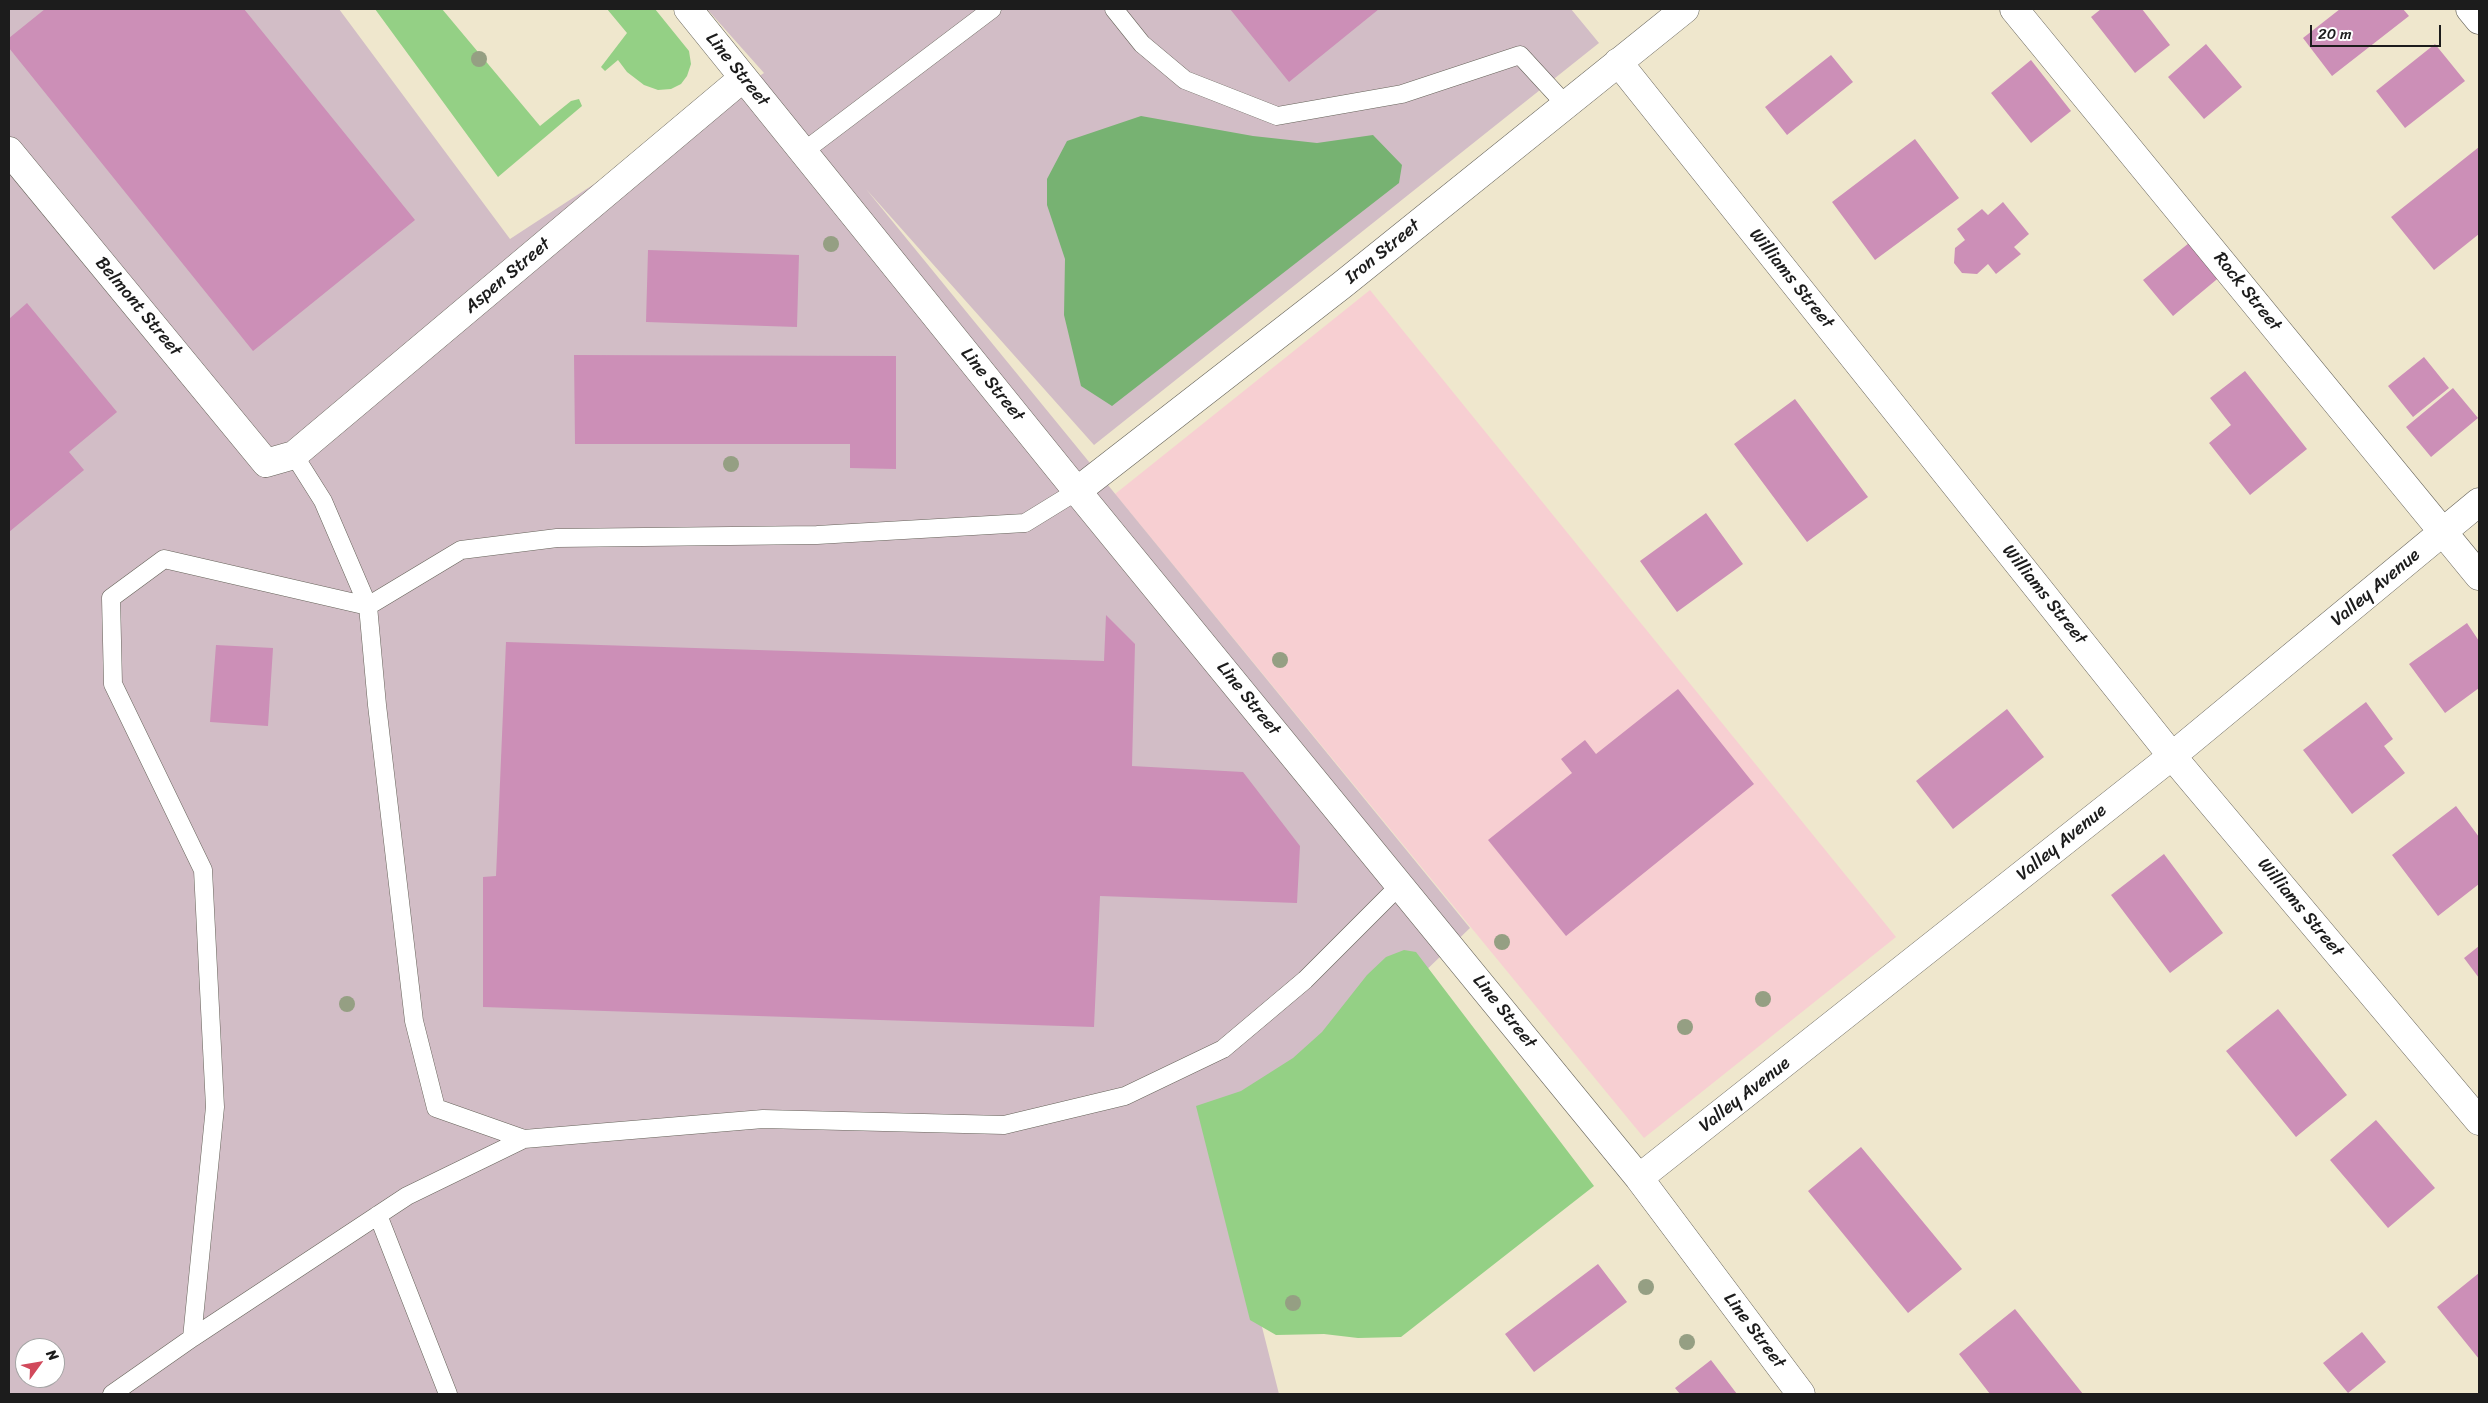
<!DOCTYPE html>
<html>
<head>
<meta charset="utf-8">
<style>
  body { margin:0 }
  #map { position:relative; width:2488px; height:1403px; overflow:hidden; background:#efe7cd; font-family:Sriracha,sans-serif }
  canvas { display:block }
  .frame { position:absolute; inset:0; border:10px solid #1c1c1c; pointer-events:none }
  .north { position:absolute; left:15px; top:1338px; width:50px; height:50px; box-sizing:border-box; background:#fff; border:1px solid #a4a4a4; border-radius:50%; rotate:58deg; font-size:14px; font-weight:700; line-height:20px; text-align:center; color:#1c1c1c }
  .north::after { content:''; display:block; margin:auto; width:18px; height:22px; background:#d1495b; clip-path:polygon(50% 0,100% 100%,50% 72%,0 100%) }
  .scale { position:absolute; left:2310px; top:25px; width:131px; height:22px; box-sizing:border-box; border:2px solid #1c1c1c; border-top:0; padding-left:6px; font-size:15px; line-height:18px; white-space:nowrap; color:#1c1c1c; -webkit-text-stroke:4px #fff; paint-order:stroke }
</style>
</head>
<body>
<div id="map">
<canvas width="2488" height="1403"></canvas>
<div class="frame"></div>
<div class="north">N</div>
<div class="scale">20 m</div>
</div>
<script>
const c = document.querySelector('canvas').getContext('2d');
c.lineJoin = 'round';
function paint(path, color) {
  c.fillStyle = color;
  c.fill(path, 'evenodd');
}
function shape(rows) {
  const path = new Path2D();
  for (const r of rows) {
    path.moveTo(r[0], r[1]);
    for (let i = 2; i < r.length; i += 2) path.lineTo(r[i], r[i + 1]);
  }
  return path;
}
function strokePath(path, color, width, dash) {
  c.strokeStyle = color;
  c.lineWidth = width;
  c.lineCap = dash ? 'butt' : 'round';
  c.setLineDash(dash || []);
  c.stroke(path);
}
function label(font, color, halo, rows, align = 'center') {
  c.font = font + ' Sriracha,sans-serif';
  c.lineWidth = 4;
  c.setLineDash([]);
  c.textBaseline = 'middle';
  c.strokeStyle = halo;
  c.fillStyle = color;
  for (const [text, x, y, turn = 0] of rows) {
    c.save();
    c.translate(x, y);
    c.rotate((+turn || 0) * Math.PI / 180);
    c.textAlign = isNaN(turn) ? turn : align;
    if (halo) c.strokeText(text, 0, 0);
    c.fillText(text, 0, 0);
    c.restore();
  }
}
const built = shape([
  [1370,290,1896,937,1644,1138,1115,494]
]);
const industrial = shape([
  [9,9,339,9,510,239,764,73,707,9,1571,9,1599,43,1094,445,866,189,1470,928,1287,1104,1212,1130,1279,1394,9,1394],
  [25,1348,55,1348,55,1378,25,1378]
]);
const green = shape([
  [375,9,442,9,540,126,571,101,579,99,582,106,498,177],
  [607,9,655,9,689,51,691,64,687,76,681,84,671,89,658,90,644,85,627,72,618,60,605,71,601,67,627,33],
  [1404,950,1416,952,1594,1186,1401,1337,1358,1338,1324,1334,1276,1335,1250,1320,1196,1106,1241,1091,1293,1058,1322,1032,1367,975,1386,957]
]);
const forest = shape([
  [1141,116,1253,136,1317,143,1373,135,1402,165,1399,183,1112,406,1081,386,1064,315,1065,259,1047,205,1047,179,1067,141]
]);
const building = shape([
  [45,9,244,9,415,220,253,351,9,48,9,38],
  [1230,9,1379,9,1289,82],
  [2101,9,2142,9,2170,45,2135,73,2091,17],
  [2340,9,2403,9,2409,16,2332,76,2303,38],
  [2206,44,2242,87,2204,119,2168,77],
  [2435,44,2465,81,2405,128,2376,91],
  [1831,55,1853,82,1787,135,1765,107],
  [2031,60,2071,111,2031,143,1991,93],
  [1915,139,1959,198,1875,260,1832,202],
  [2479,147,2479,234,2434,270,2391,217],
  [2003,202,2029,234,2014,247,2021,254,1996,274,1988,264,1977,274,1962,273,1954,263,1955,248,1965,240,1957,229,1982,209,1988,215],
  [2194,239,2222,275,2173,316,2143,280],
  [648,250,799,255,797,327,646,322],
  [27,303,117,412,69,452,84,470,9,532,9,319],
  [574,355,896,356,896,469,850,468,850,444,575,444],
  [2424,357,2449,388,2413,417,2388,386],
  [2245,371,2307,449,2250,495,2209,443,2231,425,2210,398],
  [2453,388,2478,418,2431,457,2406,427],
  [1795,399,1868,497,1807,542,1734,444],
  [1706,513,1743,564,1677,612,1640,561],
  [1106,615,1135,644,1132,766,1243,772,1300,846,1297,903,1100,896,1094,1027,483,1007,483,877,496,876,506,642,1104,661],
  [2467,623,2479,641,2479,688,2445,713,2409,664],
  [216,645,273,648,268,726,210,722],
  [1678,689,1754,784,1566,936,1488,840,1572,773,1561,759,1585,740,1596,754],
  [2366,702,2393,739,2384,746,2405,773,2352,814,2303,750],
  [2007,709,2044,757,1953,829,1916,781],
  [2456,806,2479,837,2479,884,2438,916,2392,855],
  [2164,854,2223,933,2170,973,2111,895],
  [2479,946,2479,978,2464,958],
  [2278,1009,2347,1095,2296,1137,2226,1051],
  [2376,1120,2435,1188,2388,1228,2330,1160],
  [1861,1147,1962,1269,1908,1313,1808,1191],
  [1598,1264,1627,1302,1534,1372,1505,1334],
  [2479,1273,2479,1359,2437,1307],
  [2015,1309,2083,1394,1990,1394,1959,1354],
  [2362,1332,2386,1362,2348,1393,2323,1363],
  [1711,1360,1737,1394,1680,1394,1675,1388]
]);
const service = shape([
  [1114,9,1142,44,1185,80,1277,116,1402,94,1520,55,1565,104],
  [803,152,992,9],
  [294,455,323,501,368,606,377,705,414,1021,436,1108,524,1139,763,1119,1004,1125,1125,1096,1223,1049,1305,980,1400,885],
  [378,1215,448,1394],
  [192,1338,215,1107,203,870,113,684,111,598,164,559,368,606,461,550,557,538,817,535,1025,523,1077,491],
  [112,1394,192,1338,407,1196,524,1139]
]);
const minor = shape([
  [688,9,1077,491,1639,1178,1801,1394],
  [2014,9,2479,576],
  [2470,9,2479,20],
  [1618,62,2172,756,2479,1121],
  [9,151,266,463,294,455,743,78],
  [1077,491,1342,285,1685,9],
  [1639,1178,2172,756,2479,502]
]);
const trees = [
  [479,59],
  [831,244],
  [731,464],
  [1280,660],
  [1502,942],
  [1763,999],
  [347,1004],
  [1685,1027],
  [1646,1287],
  [1293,1303],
  [1687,1342]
];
const streetNames = [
  ["Line Street",737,70,51],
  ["Iron Street",1383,252,-39],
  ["Aspen Street",508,276,-40],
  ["Williams Street",1791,279,51],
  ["Rock Street",2247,292,51],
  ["Belmont Street",138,307,50],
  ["Line Street",992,385,51],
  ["Valley Avenue",2376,588,-40],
  ["Williams Street",2044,595,51],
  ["Line Street",1248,699,51],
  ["Valley Avenue",2062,843,-39],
  ["Williams Street",2300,908,50],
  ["Line Street",1504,1012,51],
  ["Valley Avenue",1745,1095,-38],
  ["Line Street",1754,1331,53]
];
paint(built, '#f7cfd2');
paint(industrial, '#d2bdc6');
paint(green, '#94d085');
paint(forest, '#77b272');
paint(building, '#cc8fb7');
strokePath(service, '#66635a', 19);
strokePath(minor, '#66635a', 29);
strokePath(service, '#fff', 18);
strokePath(minor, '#fff', 28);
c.fillStyle = '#959f83';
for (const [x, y] of trees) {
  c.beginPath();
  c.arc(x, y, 8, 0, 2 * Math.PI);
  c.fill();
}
label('18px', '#1c1c1c', '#fff', streetNames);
</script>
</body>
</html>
